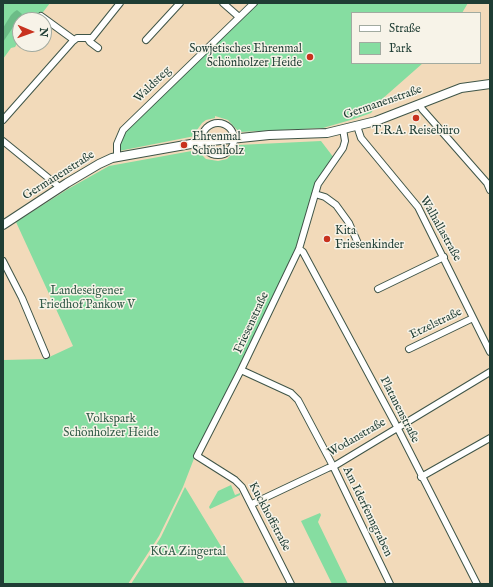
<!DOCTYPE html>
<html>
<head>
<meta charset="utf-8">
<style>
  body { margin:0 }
  #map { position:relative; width:493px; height:587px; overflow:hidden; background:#f2daba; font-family:"IM FELL English",serif }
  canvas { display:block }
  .frame { position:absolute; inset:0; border:4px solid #1f3d34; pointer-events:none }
  .legend { position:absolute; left:351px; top:12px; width:130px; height:52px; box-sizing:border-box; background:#f7f3e8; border:1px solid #a1aaa0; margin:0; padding:5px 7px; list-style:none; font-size:12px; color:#1f3d34 }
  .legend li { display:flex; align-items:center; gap:8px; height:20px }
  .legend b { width:20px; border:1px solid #a1aaa0 }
  .north { position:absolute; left:12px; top:12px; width:40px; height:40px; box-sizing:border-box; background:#f7f3e8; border:1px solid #a1aaa0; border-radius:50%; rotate:92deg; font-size:11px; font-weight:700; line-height:16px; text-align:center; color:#1f3d34 }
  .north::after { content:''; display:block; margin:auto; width:14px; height:18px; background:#c8321e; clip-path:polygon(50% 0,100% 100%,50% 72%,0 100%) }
</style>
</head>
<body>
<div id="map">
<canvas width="493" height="587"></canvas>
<div class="frame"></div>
<ul class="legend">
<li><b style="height:5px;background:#fff"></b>Straße</li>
<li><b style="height:11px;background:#86dda1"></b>Park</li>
</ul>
<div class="north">N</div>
</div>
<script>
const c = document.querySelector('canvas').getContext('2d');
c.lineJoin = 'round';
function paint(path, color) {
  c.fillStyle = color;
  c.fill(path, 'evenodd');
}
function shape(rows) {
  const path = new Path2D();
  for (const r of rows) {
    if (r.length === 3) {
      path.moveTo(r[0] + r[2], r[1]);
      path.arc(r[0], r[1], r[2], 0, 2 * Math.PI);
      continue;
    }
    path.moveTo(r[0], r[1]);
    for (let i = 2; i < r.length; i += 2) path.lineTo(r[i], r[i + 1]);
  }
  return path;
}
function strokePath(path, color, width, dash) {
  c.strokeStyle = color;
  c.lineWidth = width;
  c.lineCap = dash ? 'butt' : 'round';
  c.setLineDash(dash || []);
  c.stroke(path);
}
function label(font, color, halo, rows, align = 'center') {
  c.font = font + ' "IM FELL English",serif';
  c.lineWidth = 3;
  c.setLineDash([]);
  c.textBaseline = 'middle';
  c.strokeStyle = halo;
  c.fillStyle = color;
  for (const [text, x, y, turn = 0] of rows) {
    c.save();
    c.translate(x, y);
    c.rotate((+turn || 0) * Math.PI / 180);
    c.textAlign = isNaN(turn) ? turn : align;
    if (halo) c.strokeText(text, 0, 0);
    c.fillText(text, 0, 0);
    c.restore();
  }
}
const green = shape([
  [3,3,50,3,37,20,20,20,20,39,15,47,11,48,3,59],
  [257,3,468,3,462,13,352,13,352,63,423,63,381,100,371,113,354,119,323,128,239,132,228,120,215,116,215,118,206,120,202,123,197,130,195,136,119,151,119,143,126,129],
  [321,141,334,158,319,177,298,245,195,456,183,487,159,536,128,584,3,584,3,360,45,359,73,346,16,222,68,189,109,166,197,150,206,159,218,161,227,159,235,151,238,145],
  [231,485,235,495,240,493,240,495,210,509,209,507,218,491],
  [185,487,222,548,245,584,131,584,161,537],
  [320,513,321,515,318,522,348,584,332,584,301,521]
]);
const forest = shape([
  [17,10,22,14,3,42,3,28,11,15,14,12]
]);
const minor = shape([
  [223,3,239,17],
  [41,16,74,40],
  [88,39,90,42,98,48],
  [146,40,180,3],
  [419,104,422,109,487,183,490,190],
  [3,120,72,42,77,38,92,38,120,3],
  [218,139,16],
  [357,126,361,138,418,207,490,352],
  [3,141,57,185,59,188],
  [117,157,117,144,123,130,254,3],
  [315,194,325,197,336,205,349,223,357,241],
  [299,249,303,252,395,423,477,584],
  [3,261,22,298,46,355],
  [378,289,444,257],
  [409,349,473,318],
  [241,370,291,393,298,400,333,466,390,584],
  [421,477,490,438],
  [252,504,328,468,336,465,490,372],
  [291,584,242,487,235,480,197,456,241,370,299,249,318,184,343,148,345,141,343,129]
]);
const major = shape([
  [3,225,67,183,99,164,112,158,202,142,269,135,327,133,376,121,461,88,490,84]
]);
const markers = [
  [310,57,4,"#c8321e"],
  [416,118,4,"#c8321e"],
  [184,145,4,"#c8321e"],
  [327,239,4,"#c8321e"]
];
const poiNames = [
  ["Sowjetisches Ehrenmal",302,50,"right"],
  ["Schönholzer Heide",302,64,"right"],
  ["T.R.A. Reisebüro",416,132,"center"],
  ["Ehrenmal",192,138],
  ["Schönholz",192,152],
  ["Kita",335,232],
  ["Friesenkinder",335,246]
];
const streetNames = [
  ["Waldsteg",153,85,-44],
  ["Germanenstraße",383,103,-19],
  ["Germanenstraße",59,176,-32],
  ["Walhallastraße",440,229,61],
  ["Friesenstraße",252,323,-65],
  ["Etzelstraße",436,324,-26],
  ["Platanenstraße",399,410,63],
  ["Wodanstraße",357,438,-30],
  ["Am Iderfenngraben",367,512,64],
  ["Kuckhoffstraße",269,517,62]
];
const parkNames = [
  ["Landeseigener",87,292],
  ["Friedhof Pankow V",87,306],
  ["Volkspark",111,420],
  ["Schönholzer Heide",111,434],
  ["KGA Zingertal",188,553]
];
paint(green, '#86dda1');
paint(forest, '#6cbc87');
strokePath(minor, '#3f5548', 8);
strokePath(major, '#3f5548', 10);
strokePath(minor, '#fff', 6);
strokePath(major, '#fff', 8);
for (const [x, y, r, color] of markers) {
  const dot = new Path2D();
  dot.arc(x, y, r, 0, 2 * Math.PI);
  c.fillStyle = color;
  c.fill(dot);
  strokePath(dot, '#f7f3e8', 1.5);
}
label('12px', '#1f3d34', '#f7f3e8', poiNames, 'left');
label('12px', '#1f3d34', '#f7f3e8', streetNames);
label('12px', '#345d4a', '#f7f3e8', parkNames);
</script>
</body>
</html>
